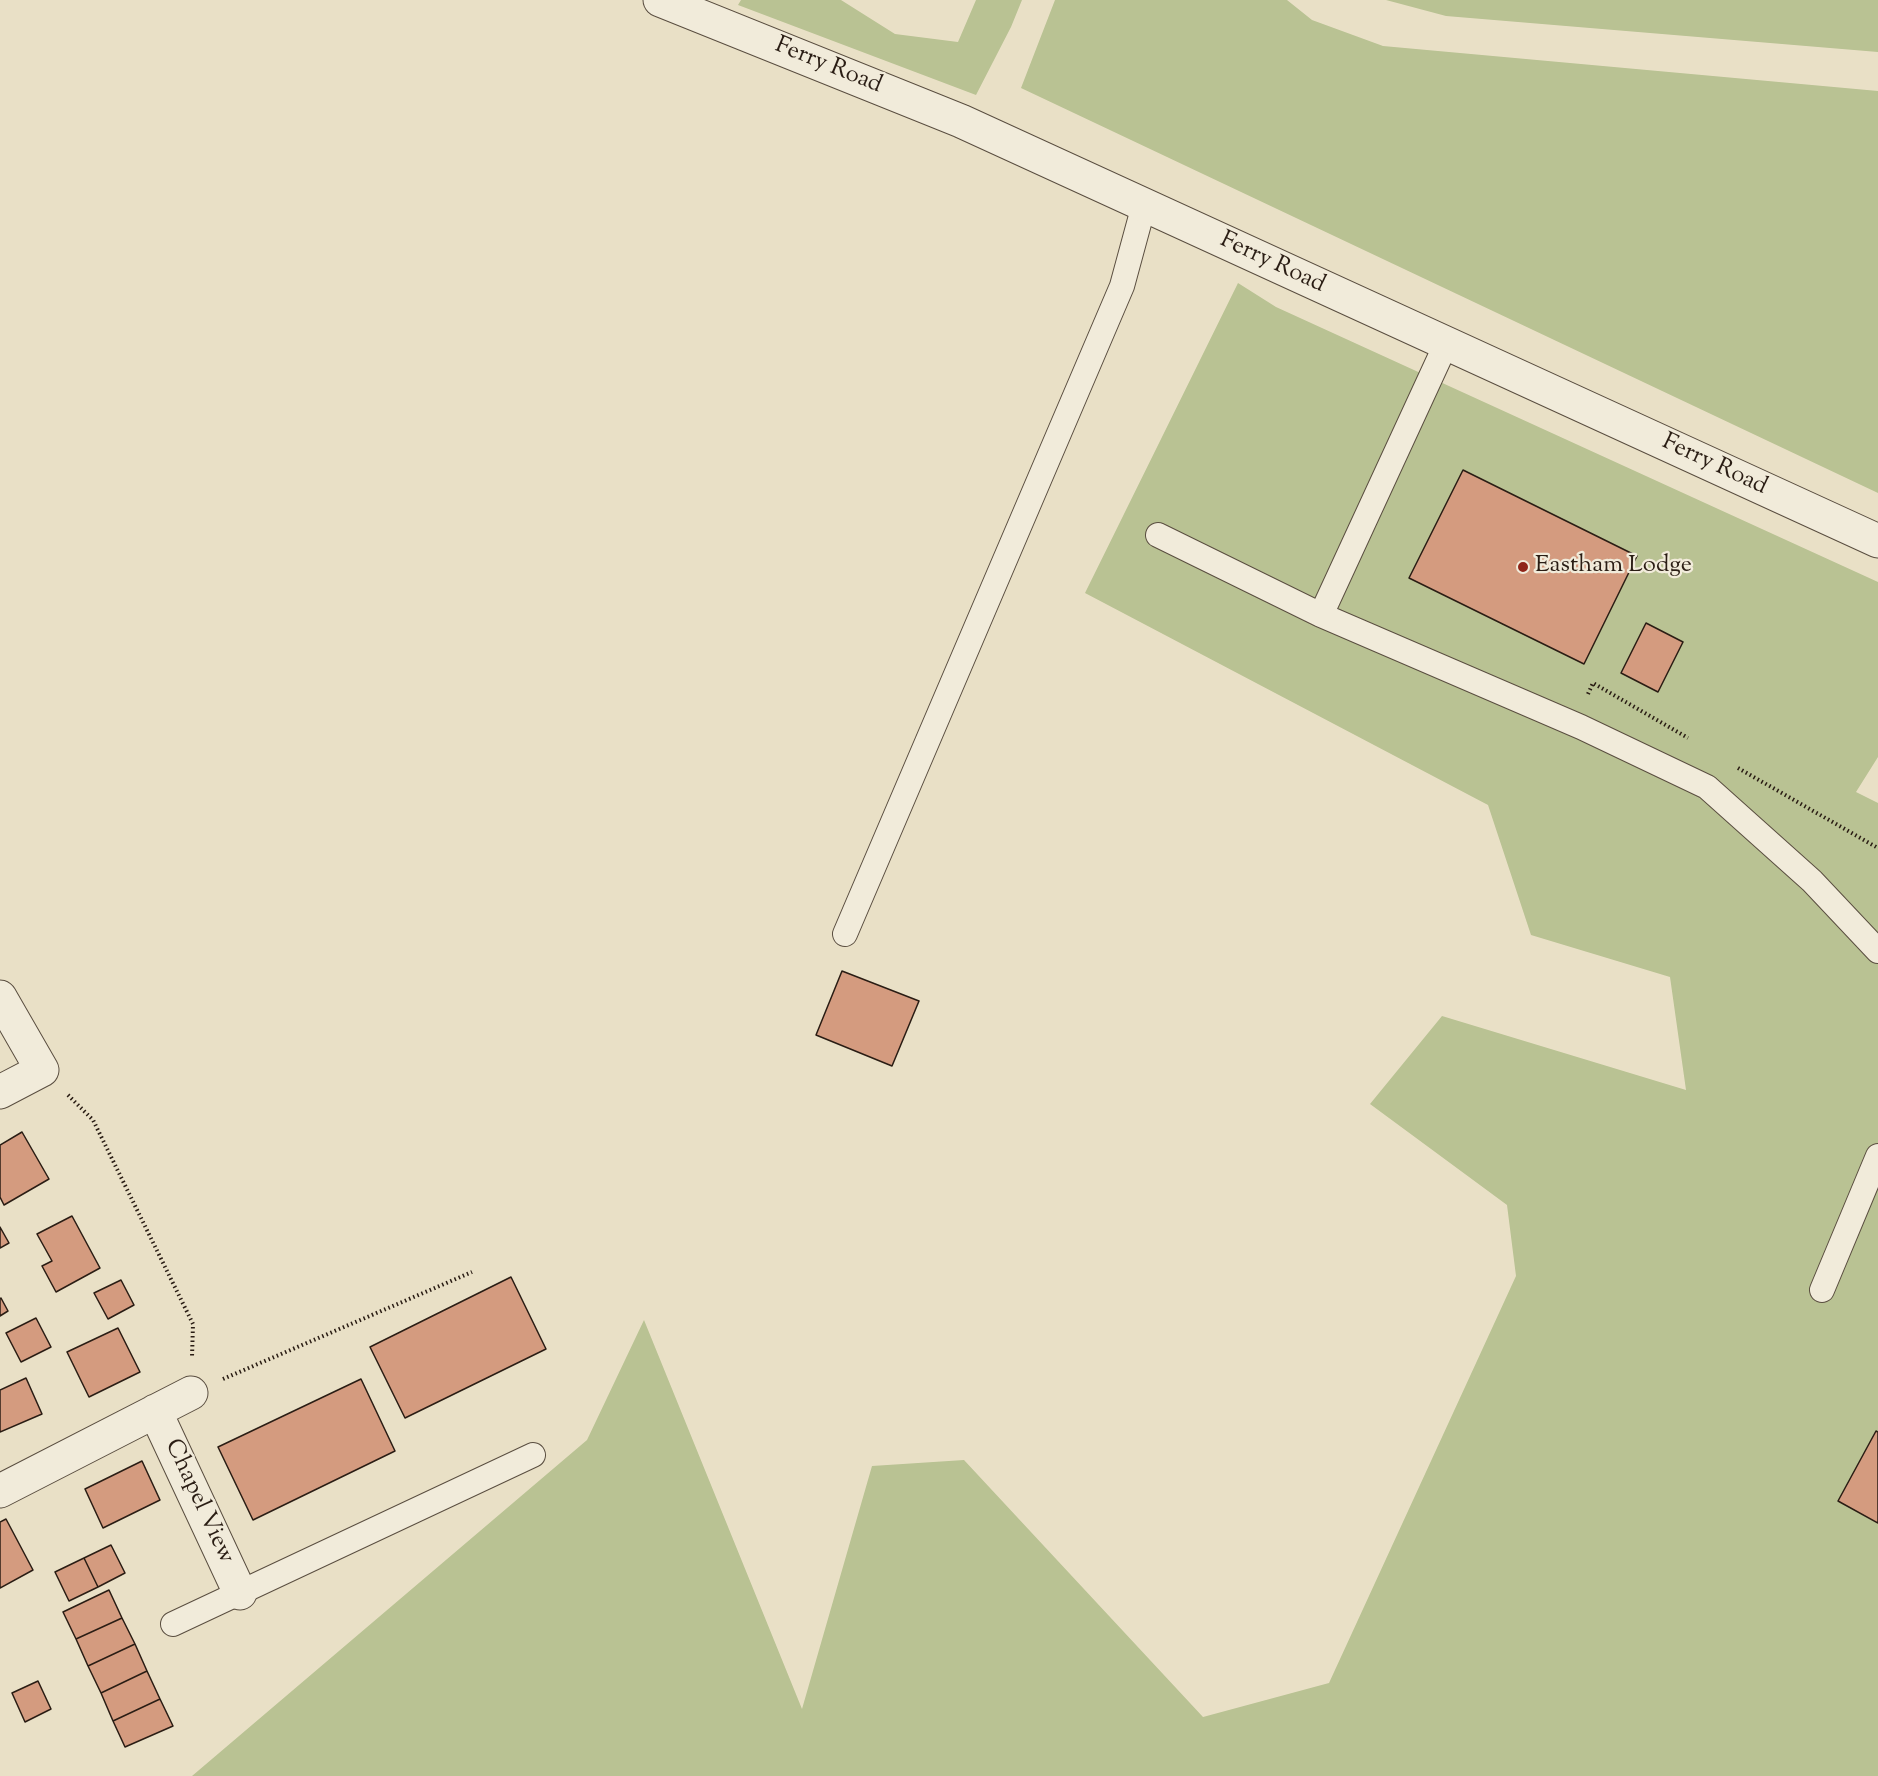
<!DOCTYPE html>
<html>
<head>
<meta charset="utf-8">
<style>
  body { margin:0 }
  canvas { display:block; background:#e9e0c6 }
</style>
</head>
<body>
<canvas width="1878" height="1776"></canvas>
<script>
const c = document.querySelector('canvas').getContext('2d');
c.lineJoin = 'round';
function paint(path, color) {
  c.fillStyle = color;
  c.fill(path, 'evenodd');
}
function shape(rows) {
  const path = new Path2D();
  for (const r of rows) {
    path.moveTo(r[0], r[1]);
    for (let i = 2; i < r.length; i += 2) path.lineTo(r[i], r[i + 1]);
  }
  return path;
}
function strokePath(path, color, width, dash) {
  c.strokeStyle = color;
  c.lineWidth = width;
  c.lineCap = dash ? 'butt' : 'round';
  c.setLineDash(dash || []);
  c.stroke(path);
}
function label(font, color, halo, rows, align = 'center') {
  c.font = font + ' "Sorts Mill Goudy",serif';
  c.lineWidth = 4.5;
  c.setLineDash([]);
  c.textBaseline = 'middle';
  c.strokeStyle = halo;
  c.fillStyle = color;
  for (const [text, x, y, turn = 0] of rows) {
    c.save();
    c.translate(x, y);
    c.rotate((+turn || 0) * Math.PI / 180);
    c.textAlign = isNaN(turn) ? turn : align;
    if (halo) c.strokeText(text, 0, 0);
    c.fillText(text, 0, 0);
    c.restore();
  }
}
const green = shape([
  [741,0,841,0,895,34,958,42,976,0,1022,0,1011,27,976,95,738,5],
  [1055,0,1287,0,1312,20,1383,46,1878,91,1878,493,1021,88],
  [1386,0,1878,0,1878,52,1446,16],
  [1238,283,1276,307,1878,582,1878,757,1856,792,1878,803,1878,1776,192,1776,587,1440,644,1320,802,1709,872,1466,964,1460,1203,1717,1329,1683,1516,1276,1507,1205,1370,1104,1442,1016,1686,1090,1670,977,1531,935,1488,805,1085,593]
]);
const building = shape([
  [1463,470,1637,556,1584,664,1409,578,1463,470],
  [1646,623,1683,642,1658,692,1621,673,1646,623],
  [842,971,919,1001,892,1066,816,1035,842,971],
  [22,1132,49,1179,4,1205,0,1197,0,1145,22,1132],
  [72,1216,100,1268,56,1292,42,1266,52,1261,37,1234,72,1216],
  [0,1227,9,1243,0,1248,0,1227],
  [511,1277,546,1349,405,1418,370,1347,511,1277],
  [121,1280,134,1305,108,1319,94,1293,121,1280],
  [1,1298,8,1311,0,1316,0,1299,1,1298],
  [36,1318,51,1347,21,1362,6,1333,36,1318],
  [118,1328,140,1372,89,1397,67,1352,118,1328],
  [26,1378,42,1414,0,1432,0,1390,26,1378],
  [361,1379,395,1451,253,1520,218,1447,361,1379],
  [1876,1431,1878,1432,1878,1523,1838,1501,1876,1431],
  [142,1461,160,1500,103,1528,85,1489,142,1461],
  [6,1519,33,1570,0,1588,0,1522,6,1519],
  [111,1545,125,1573,98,1587,84,1558,111,1545],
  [84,1558,98,1587,69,1601,55,1572,84,1558],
  [109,1590,122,1618,76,1639,63,1612,109,1590],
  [122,1618,135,1644,88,1666,76,1639,122,1618],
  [135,1644,147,1671,101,1693,88,1666,135,1644],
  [147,1671,160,1699,113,1721,101,1693,147,1671],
  [38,1681,51,1709,25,1722,12,1693,38,1681],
  [160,1699,173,1726,125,1747,113,1721,160,1699]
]);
const path = shape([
  [1588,694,1593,683,1688,738],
  [1738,768,1878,848],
  [68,1095,93,1120,193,1324,192,1357],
  [223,1379,472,1272]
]);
const service = shape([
  [1446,344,1321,615,1581,727,1707,787,1812,881,1878,951],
  [1158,535,1321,615],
  [845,934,1122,286,1144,205],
  [1822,1290,1878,1156],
  [173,1624,533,1455]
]);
const minor = shape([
  [0,997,42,1070,0,1092],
  [155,1411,240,1593],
  [0,1491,191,1393]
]);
const tertiary = shape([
  [660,0,961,121,1878,541]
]);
const markers = [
  [1523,567,6,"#8f2418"]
];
const streetNames = [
  ["Ferry Road",828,67,22],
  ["Ferry Road",1272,264,25],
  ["Ferry Road",1714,466,25],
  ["Chapel View",198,1502,65]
];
const poiNames = [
  ["Eastham Lodge",1535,567]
];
paint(green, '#b9c293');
paint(building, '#d49b7f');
strokePath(building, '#2a1d14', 1.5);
strokePath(service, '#5a4e40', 26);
strokePath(minor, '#5a4e40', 35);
strokePath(tertiary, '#5a4e40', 35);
strokePath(path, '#2a1d14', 4, [1.5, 3]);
strokePath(service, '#f1ebda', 24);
strokePath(minor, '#f1ebda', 33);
strokePath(tertiary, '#f1ebda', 33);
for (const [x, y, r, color] of markers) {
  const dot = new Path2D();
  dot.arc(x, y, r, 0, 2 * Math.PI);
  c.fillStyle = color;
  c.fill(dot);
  strokePath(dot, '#f1ebda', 2);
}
label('24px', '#2a1d14', '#f1ebda', streetNames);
label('24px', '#2a1d14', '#f1ebda', poiNames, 'left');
</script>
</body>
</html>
